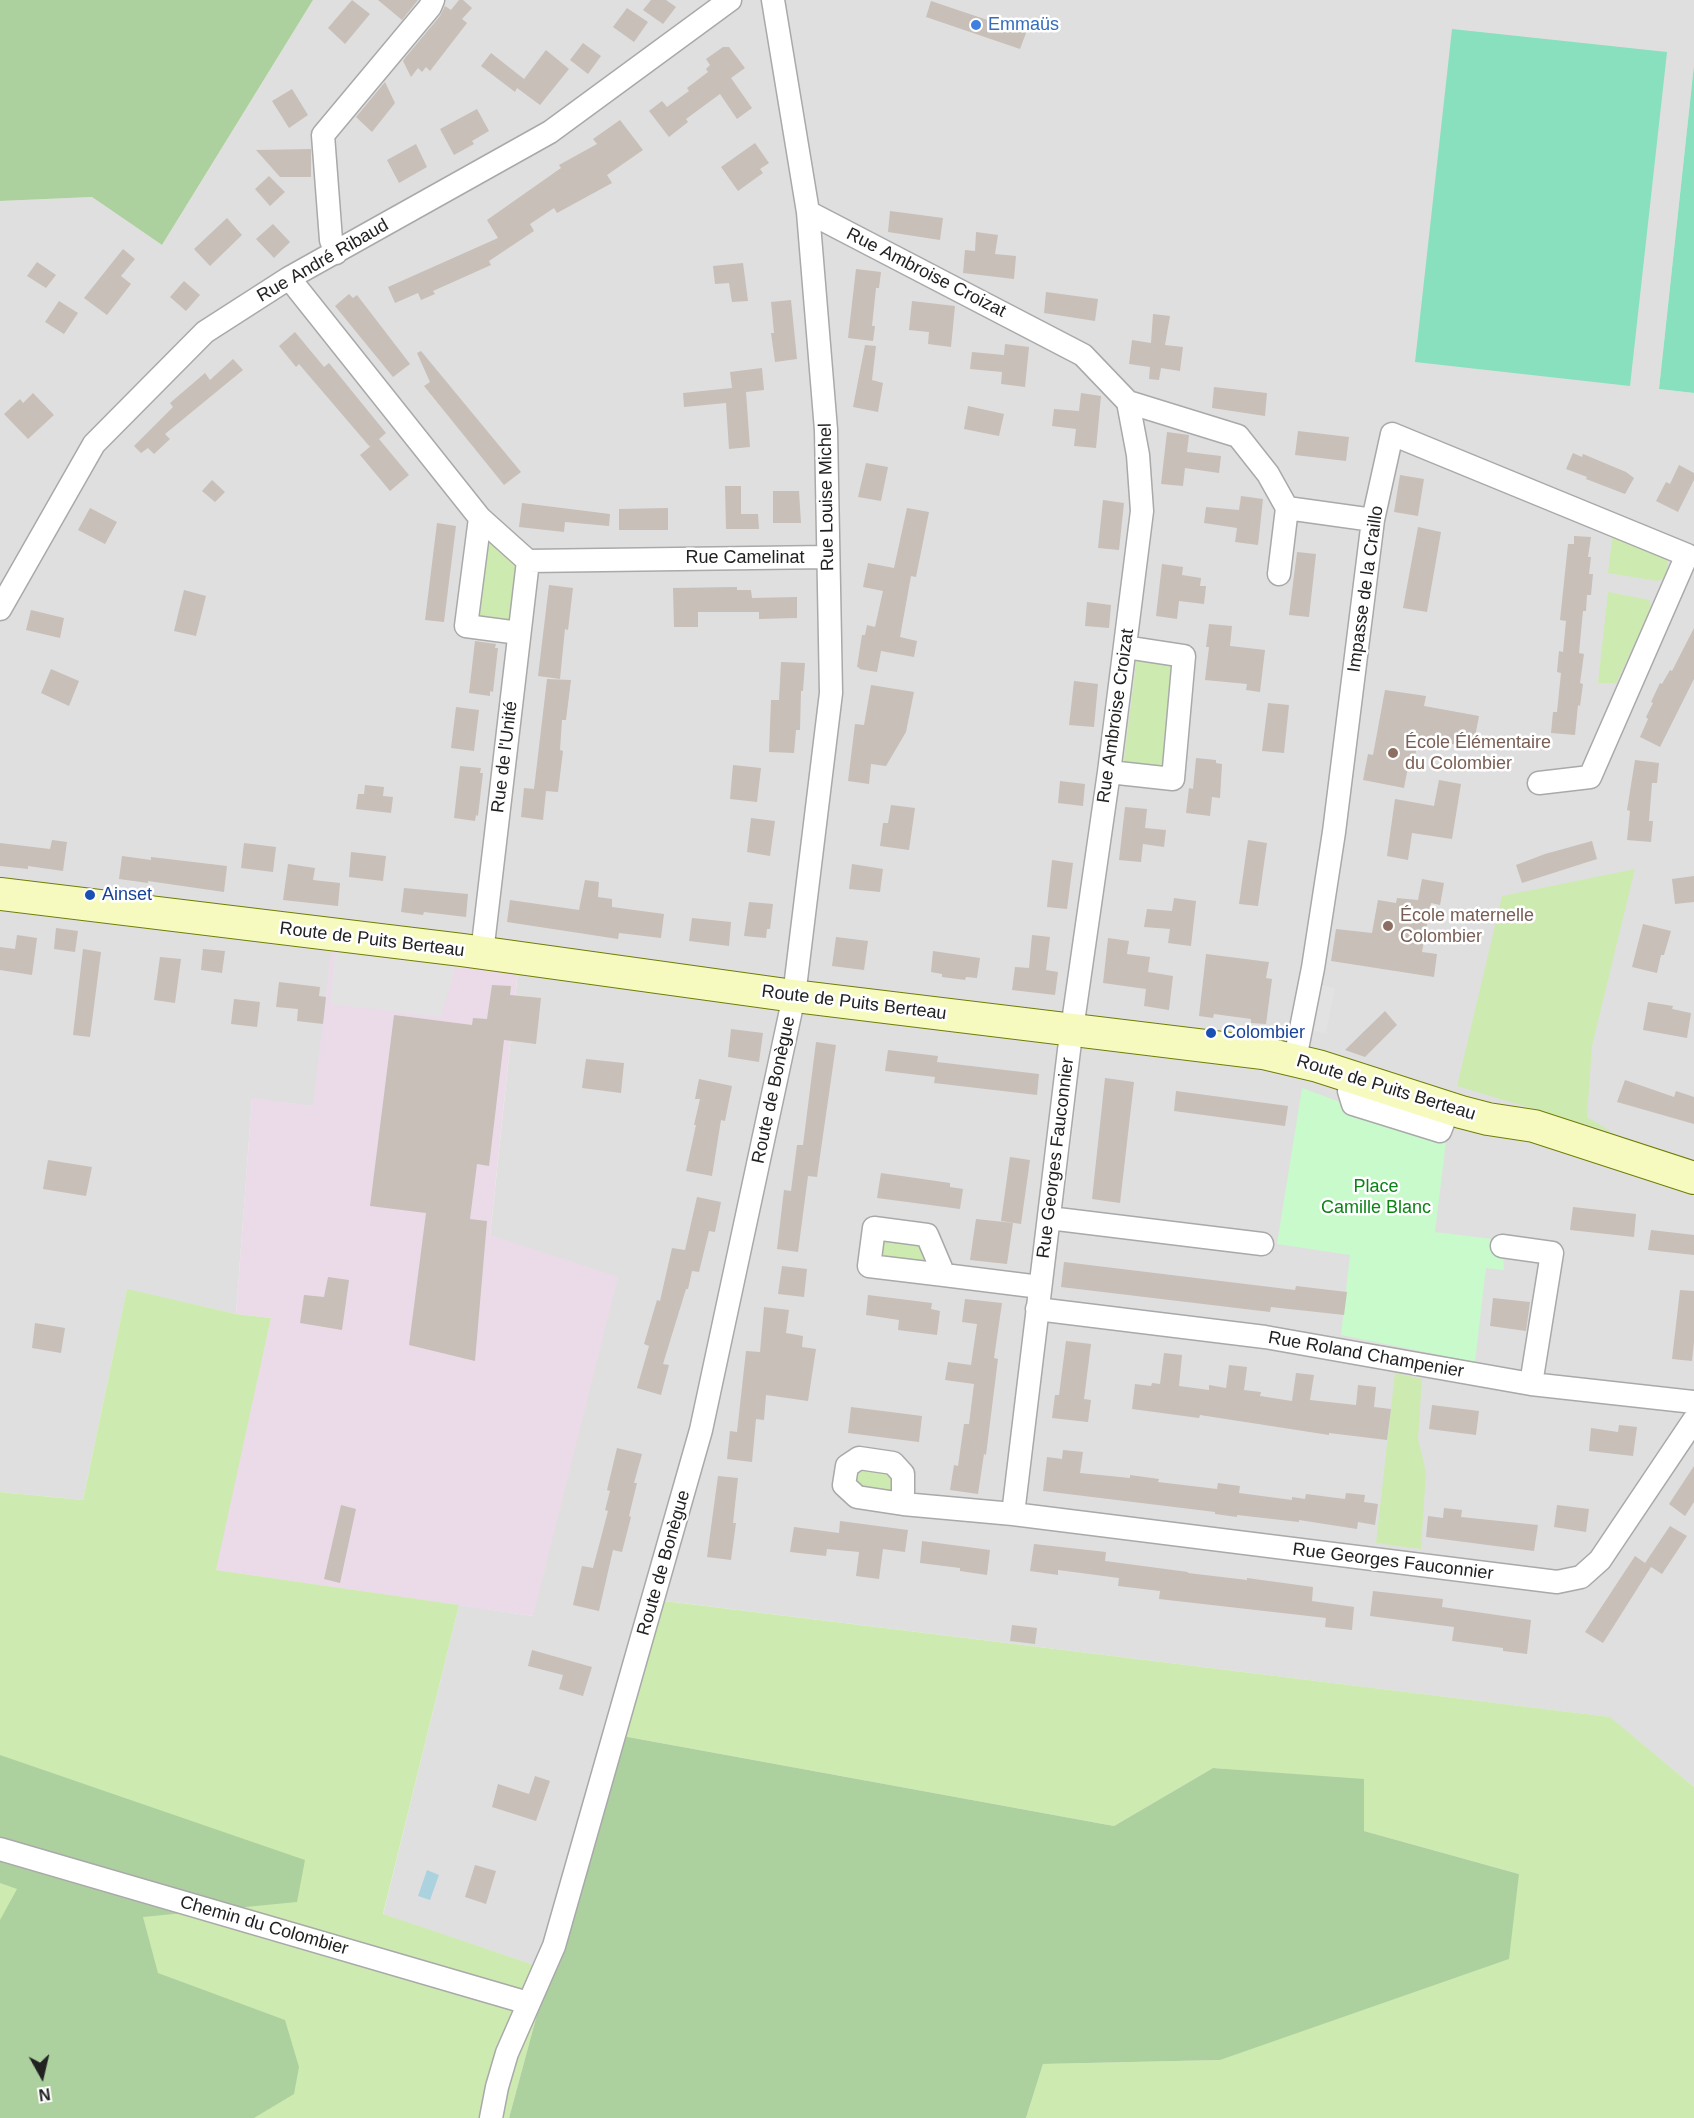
<!DOCTYPE html>
<html>
<head>
<meta charset="utf-8">
<style>
  body { margin:0 }
  #map { position:relative; width:1694px; height:2118px; overflow:hidden; background:#f2efe9; font-family:Arial,sans-serif }
  canvas { display:block }
  .north { position:absolute; left:12px; top:2046px; width:60px; height:60px; -webkit-text-stroke:4px #fff; paint-order:stroke; rotate:172deg; font-size:16px; font-weight:700; line-height:24px; text-align:center; color:#222 }
  .north::after { content:''; display:block; margin:auto; width:21px; height:27px; background:#222; clip-path:polygon(50% 0,100% 100%,50% 72%,0 100%) }
</style>
</head>
<body>
<div id="map">
<canvas width="1694" height="2118"></canvas>
<div class="north">N</div>
</div>
<script>
const c = document.querySelector('canvas').getContext('2d');
c.lineJoin = 'round';
function paint(path, color) {
  c.fillStyle = color;
  c.fill(path, 'evenodd');
}
function shape(rows) {
  const path = new Path2D();
  for (const r of rows) {
    path.moveTo(r[0], r[1]);
    for (let i = 2; i < r.length; i += 2) path.lineTo(r[i], r[i + 1]);
  }
  return path;
}
function strokePath(path, color, width, dash) {
  c.strokeStyle = color;
  c.lineWidth = width;
  c.lineCap = dash ? 'butt' : 'round';
  c.setLineDash(dash || []);
  c.stroke(path);
}
function label(font, color, halo, rows, align = 'center') {
  c.font = font + ' Arial,sans-serif';
  c.lineWidth = 5;
  c.setLineDash([]);
  c.textBaseline = 'middle';
  c.strokeStyle = halo;
  c.fillStyle = color;
  for (const [text, x, y, turn = 0] of rows) {
    c.save();
    c.translate(x, y);
    c.rotate((+turn || 0) * Math.PI / 180);
    c.textAlign = isNaN(turn) ? turn : align;
    if (halo) c.strokeText(text, 0, 0);
    c.fillText(text, 0, 0);
    c.restore();
  }
}
const residential = shape([
  [313,0,1694,0,1694,65,1659,389,1694,393,1694,1787,1609,1717,657,1600,549,1970,383,1915,459,1605,533,1616,490,1236,518,970,313,1106,252,1099,236,1314,127,1290,83,1500,0,1492,0,201,92,197,162,245]
]);
const industrial = shape([
  [332,945,518,969,490,1235,618,1277,533,1616,215,1570,271,1318,236,1314,252,1098,313,1106]
]);
const grass = shape([
  [1613,531,1664,550,1668,565,1664,578,1657,581,1608,573],
  [487,537,516,567,510,622,477,618],
  [1608,592,1650,600,1651,610,1616,683,1598,683],
  [1137,657,1178,661,1168,772,1123,767],
  [1635,869,1592,1046,1587,1117,1614,1133,1457,1086,1502,896],
  [886,1239,919,1243,926,1258,919,1265,884,1260,881,1252,882,1244],
  [127,1289,236,1314,271,1318,216,1570,459,1605,383,1914,549,1970,509,2118,0,2118,0,1492,83,1500],
  [1395,1373,1422,1379,1418,1439,1426,1472,1421,1549,1376,1543],
  [857,1467,891,1469,896,1485,889,1492,861,1489,854,1484],
  [656,1600,1610,1717,1694,1787,1694,2118,1026,2118,1043,2064,1220,2060,1519,1874,1364,1831,1364,1780,1213,1768,1114,1826,617,1735]
]);
const forest = shape([
  [0,0,313,0,162,245,92,197,0,201],
  [617,1735,1114,1826,1213,1768,1364,1779,1364,1831,1519,1874,1509,1959,1220,2060,1043,2064,1026,2118,509,2118,549,1970],
  [0,1755,305,1860,297,1902,143,1917,158,1973,285,2020,299,2067,294,2094,254,2118,0,2118,0,1920,17,1889,0,1883]
]);
const park = shape([
  [1302,1088,1446,1141,1435,1232,1492,1239,1503,1255,1504,1270,1486,1268,1475,1362,1341,1335,1350,1255,1277,1244]
]);
const pitch = shape([
  [1452,29,1667,52,1630,386,1415,362],
  [1694,65,1694,393,1659,389]
]);
const parking = shape([
  [336,942,458,959,441,1017,330,1004],
  [1321,985,1335,988,1326,1033,1313,1031],
  [1074,1075,1079,1081,1066,1187,1060,1192]
]);
const water = shape([
  [427,1870,439,1875,430,1900,418,1896]
]);
const building = shape([
  [352,0,370,14,345,44,328,28],
  [378,0,418,0,402,20],
  [459,0,463,0,472,8,462,19,467,23,430,71,426,67,422,72,418,68,411,77,403,61,405,58,440,16,445,6,451,10],
  [651,0,666,0,676,7,663,24,643,10],
  [931,1,1026,33,1020,49,926,17],
  [627,8,648,22,634,42,613,27],
  [583,43,601,56,588,74,570,60],
  [723,47,729,47,745,68,731,78,752,108,737,119,720,94,686,119,688,122,669,137,649,111,662,101,667,107,689,91,687,88,708,72,706,69,710,65,706,59],
  [546,50,569,69,540,105,517,88,515,92,481,66,491,53,524,79],
  [385,82,395,103,372,132,356,117],
  [292,89,308,115,289,128,272,101],
  [477,109,489,131,472,141,474,144,454,155,440,129],
  [620,120,643,150,607,175,612,183,557,213,554,208,530,224,534,231,489,261,491,265,433,291,435,294,421,300,418,293,395,303,388,287,498,238,487,220,561,168,559,165,597,144,593,139],
  [755,143,769,163,760,169,763,173,738,191,721,167],
  [416,144,427,167,399,183,387,160],
  [311,149,311,177,280,177,256,150],
  [269,176,285,192,270,206,255,189],
  [890,211,943,218,940,240,888,232],
  [227,218,242,235,210,266,194,249],
  [273,224,290,242,274,258,256,239],
  [976,232,998,235,995,254,1016,256,1014,279,963,273,965,250,975,251],
  [123,249,135,259,121,276,131,284,107,315,84,298],
  [37,262,56,275,46,288,27,276],
  [743,263,748,301,732,302,729,283,715,284,713,266],
  [856,269,881,272,879,288,876,288,872,326,875,326,873,341,848,338],
  [184,281,200,295,186,311,170,297],
  [1046,292,1098,299,1095,321,1044,313],
  [349,294,353,298,357,295,410,364,393,377,335,306],
  [791,300,797,359,775,362,771,333,774,333,771,302],
  [59,301,78,313,64,334,45,322],
  [912,301,955,306,951,347,928,344,929,332,909,330],
  [1153,314,1170,316,1165,345,1183,347,1180,371,1161,368,1159,380,1149,379,1150,367,1129,364,1132,340,1151,343],
  [295,332,324,367,329,363,386,433,379,439,409,475,390,491,360,455,372,445,370,447,299,364,296,367,279,346],
  [1005,344,1029,347,1025,387,1001,384,1002,372,970,369,972,352,1004,355],
  [865,345,876,346,872,380,883,383,878,412,853,407],
  [421,351,521,472,504,485,424,386,430,382,417,353],
  [233,359,243,370,165,434,170,439,154,454,148,448,141,453,134,446,173,407,170,403,205,373,210,380],
  [762,368,764,390,746,392,750,447,729,449,726,403,684,407,683,393,732,388,730,372],
  [1214,387,1267,393,1265,416,1212,408],
  [33,393,54,415,28,439,4,414,20,399,23,403],
  [1081,393,1101,396,1096,448,1074,446,1076,429,1052,426,1054,409,1079,411],
  [968,406,1004,414,999,436,964,429],
  [1298,431,1349,437,1346,461,1295,455],
  [1167,432,1189,435,1187,452,1221,456,1219,473,1185,468,1183,486,1161,484],
  [1573,453,1582,457,1583,454,1626,472,1634,478,1625,494,1586,479,1587,477,1566,469],
  [866,463,888,467,881,501,858,497],
  [1679,465,1694,473,1694,480,1678,512,1656,501,1666,482,1670,484],
  [1400,475,1424,479,1418,516,1394,512],
  [212,480,225,492,215,502,202,491],
  [725,486,741,486,741,514,758,514,759,529,726,529],
  [773,491,799,491,801,523,773,523],
  [1241,496,1263,499,1258,545,1235,542,1237,528,1204,523,1206,507,1239,510],
  [1103,500,1124,503,1119,550,1098,548],
  [522,503,610,514,609,526,565,522,564,532,519,527],
  [90,508,117,522,105,544,78,530],
  [668,508,668,530,619,530,619,509],
  [907,508,929,512,916,577,911,576,900,637,917,641,914,657,881,651,877,672,859,669,860,668,857,667,862,635,865,635,867,625,875,627,883,591,863,587,868,563,894,568],
  [437,523,456,526,444,622,425,620],
  [1418,527,1441,532,1427,612,1403,608],
  [1574,536,1591,537,1588,557,1591,557,1589,574,1593,574,1591,595,1587,595,1586,611,1583,611,1579,653,1584,654,1580,683,1583,684,1580,706,1578,705,1575,735,1551,733,1553,712,1557,712,1561,673,1557,672,1559,651,1563,652,1566,621,1560,620,1568,544,1574,544],
  [1297,552,1316,554,1309,617,1289,615],
  [1162,564,1183,567,1182,575,1201,578,1200,586,1206,586,1204,604,1179,601,1177,619,1156,616],
  [549,585,573,588,568,630,565,629,560,679,538,676],
  [737,587,737,590,751,590,752,598,797,597,797,618,759,619,759,612,698,612,698,627,674,627,673,588],
  [184,590,206,596,196,636,174,631],
  [1087,602,1111,605,1109,628,1085,626],
  [31,610,64,618,60,638,26,630],
  [1209,624,1232,626,1230,646,1265,650,1260,692,1246,690,1247,684,1205,680,1209,647,1206,647],
  [1694,628,1694,679,1660,747,1640,737,1648,719,1646,717,1653,703,1651,702,1660,683,1662,684,1670,670,1672,671],
  [475,641,496,644,495,648,498,648,493,692,490,691,490,696,469,693],
  [781,662,805,663,803,691,801,691,800,730,796,730,794,753,769,752,771,700,779,700],
  [51,669,79,681,69,706,41,693],
  [547,679,571,680,566,720,562,720,560,750,563,751,558,792,546,791,543,820,521,817,524,788,534,789],
  [1074,681,1098,684,1094,727,1069,725],
  [871,685,914,692,906,732,886,766,871,764,869,784,848,781,855,724,864,725],
  [1385,690,1426,696,1424,706,1479,716,1473,747,1418,739,1414,763,1409,762,1404,788,1363,780,1368,754,1373,755],
  [1268,703,1289,705,1284,753,1262,751],
  [456,707,479,710,474,751,451,748],
  [1196,758,1216,760,1216,763,1222,764,1220,798,1212,797,1210,816,1186,813,1189,788,1193,789],
  [1635,760,1659,763,1657,783,1652,783,1649,821,1653,821,1651,842,1627,840,1630,811,1627,810],
  [733,765,761,768,757,802,730,799],
  [460,766,481,768,480,773,483,773,478,816,476,815,475,821,454,818],
  [1439,780,1461,784,1452,839,1412,833,1408,860,1387,856,1395,799,1434,806],
  [1060,781,1085,784,1083,806,1058,803],
  [365,785,384,787,383,796,393,797,391,813,356,809,358,794,364,794],
  [891,805,915,808,909,850,880,846,883,823,888,823],
  [1125,807,1147,809,1145,828,1166,830,1164,847,1143,844,1141,862,1119,860],
  [751,818,775,821,770,856,747,852],
  [52,840,67,842,63,871,28,866,28,869,0,866,0,843,50,849],
  [1248,840,1267,843,1258,906,1239,904],
  [1592,841,1597,859,1522,883,1516,865,1545,854],
  [244,843,276,847,273,872,241,868],
  [351,852,386,856,383,881,349,877],
  [122,856,151,860,151,857,227,866,224,892,148,881,148,883,119,879],
  [1052,860,1073,863,1067,909,1047,907],
  [288,864,315,868,313,880,340,883,338,906,283,900],
  [852,864,883,869,880,892,849,889],
  [1694,876,1694,902,1675,904,1672,879],
  [1422,879,1444,883,1440,905,1431,903,1422,952,1437,954,1434,977,1331,961,1336,929,1372,933,1378,900,1396,903,1397,898,1418,900],
  [585,880,599,882,598,897,612,899,612,907,664,914,661,938,619,933,618,939,507,922,510,900,579,910],
  [404,888,468,894,466,917,424,912,423,915,401,912],
  [1174,898,1196,901,1191,946,1168,943,1170,929,1144,927,1147,909,1172,911],
  [749,902,773,904,770,929,767,929,766,938,744,936],
  [692,918,731,922,729,946,689,941],
  [1643,924,1671,931,1664,955,1661,955,1657,973,1632,967],
  [56,928,78,931,75,952,54,949],
  [17,935,37,938,32,975,0,970,0,947,15,949],
  [1032,935,1050,937,1046,970,1058,972,1055,995,1012,990,1015,967,1029,968],
  [836,937,868,941,864,970,832,966],
  [1108,938,1129,941,1127,954,1150,957,1148,972,1173,976,1169,1010,1144,1006,1146,989,1103,983],
  [83,949,101,952,90,1037,73,1035],
  [203,949,225,951,222,973,201,970],
  [933,951,980,958,977,978,966,977,965,980,942,977,942,974,931,972],
  [1206,954,1269,962,1266,978,1272,979,1266,1024,1251,1023,1251,1019,1214,1014,1213,1018,1199,1016],
  [160,957,181,959,175,1003,154,1000],
  [279,982,320,987,319,996,326,997,323,1024,297,1021,298,1009,276,1007],
  [492,985,511,986,510,995,541,998,536,1044,504,1040,489,1166,477,1164,470,1219,487,1221,475,1361,409,1345,426,1213,370,1206,394,1015,472,1025,473,1018,487,1019],
  [234,999,260,1002,257,1027,231,1024],
  [1648,1002,1673,1006,1672,1009,1691,1013,1687,1038,1643,1030],
  [1385,1011,1397,1025,1365,1057,1345,1050],
  [731,1029,763,1033,759,1062,728,1057],
  [816,1042,836,1045,817,1177,808,1176,798,1252,777,1249,784,1190,791,1191,797,1145,803,1145],
  [888,1050,938,1056,937,1062,1039,1074,1037,1095,934,1083,935,1077,885,1071],
  [586,1059,624,1063,621,1093,582,1088],
  [1105,1078,1134,1082,1120,1203,1092,1199],
  [699,1079,732,1086,725,1121,721,1120,712,1176,686,1171,696,1125,694,1125,700,1099,695,1099],
  [1625,1080,1674,1097,1676,1091,1694,1097,1694,1124,1617,1102],
  [1176,1091,1288,1106,1285,1126,1174,1111],
  [1010,1157,1030,1160,1021,1224,1001,1221],
  [48,1160,92,1167,86,1196,43,1189],
  [881,1173,950,1183,950,1187,963,1189,960,1209,877,1198],
  [697,1197,721,1202,715,1232,709,1231,699,1272,692,1271,688,1289,686,1289,663,1364,669,1365,661,1395,637,1388,649,1346,644,1344,657,1300,660,1301,672,1248,685,1250],
  [1573,1207,1636,1214,1634,1237,1570,1230],
  [976,1219,1013,1223,1007,1264,970,1260],
  [1651,1230,1694,1235,1694,1255,1648,1250],
  [1064,1262,1295,1290,1296,1286,1347,1292,1344,1315,1271,1307,1270,1312,1061,1287],
  [782,1266,807,1269,804,1297,778,1294],
  [328,1277,349,1280,342,1330,300,1323,304,1295,324,1297],
  [1680,1290,1694,1291,1694,1342,1692,1361,1672,1359],
  [868,1295,932,1303,931,1309,940,1311,937,1335,898,1330,899,1320,866,1315],
  [1493,1298,1530,1302,1526,1331,1490,1326],
  [965,1299,1002,1303,994,1358,998,1359,986,1455,984,1454,978,1494,950,1490,954,1465,958,1466,964,1424,969,1424,974,1384,945,1380,948,1362,971,1365,977,1324,962,1322],
  [764,1307,789,1310,786,1333,803,1336,802,1347,816,1349,808,1401,766,1395,764,1420,756,1419,752,1462,727,1459,730,1431,737,1432,746,1351,760,1352],
  [35,1323,65,1328,61,1353,32,1348],
  [1066,1341,1091,1344,1084,1399,1091,1400,1088,1422,1052,1418,1055,1395,1059,1395],
  [1164,1353,1182,1355,1179,1386,1209,1390,1209,1385,1226,1388,1229,1365,1247,1367,1244,1390,1261,1392,1260,1396,1292,1401,1296,1373,1314,1375,1310,1400,1356,1405,1358,1385,1376,1387,1374,1407,1391,1409,1387,1440,1329,1433,1329,1435,1200,1415,1199,1418,1132,1409,1135,1384,1151,1386,1152,1383,1160,1384],
  [1432,1405,1479,1411,1476,1435,1429,1429],
  [851,1407,922,1416,919,1442,848,1433],
  [1619,1425,1637,1427,1633,1456,1589,1451,1591,1428,1618,1432],
  [617,1448,642,1454,634,1483,637,1483,629,1516,631,1517,622,1552,613,1550,599,1611,573,1605,582,1566,593,1568,608,1511,605,1510,610,1491,607,1490],
  [1063,1450,1083,1452,1080,1473,1130,1478,1130,1475,1159,1479,1158,1482,1217,1489,1218,1483,1240,1486,1239,1493,1292,1500,1292,1497,1305,1499,1306,1494,1345,1499,1346,1493,1365,1495,1364,1502,1378,1504,1375,1525,1358,1522,1357,1529,1299,1520,1299,1522,1237,1515,1237,1517,1215,1514,1215,1512,1043,1491,1047,1457,1062,1459],
  [1694,1466,1694,1502,1685,1516,1669,1504],
  [718,1476,738,1478,733,1523,736,1523,731,1560,707,1557],
  [341,1505,356,1509,340,1583,324,1579],
  [1557,1505,1589,1509,1586,1532,1554,1527],
  [1444,1508,1462,1510,1461,1517,1538,1525,1534,1551,1426,1537,1428,1516,1443,1518],
  [840,1521,908,1530,905,1552,883,1549,879,1579,856,1576,859,1552,827,1549,826,1556,790,1552,794,1527,839,1533],
  [1670,1526,1687,1536,1662,1574,1645,1563],
  [922,1541,990,1550,987,1575,960,1571,960,1568,920,1563],
  [1034,1544,1106,1552,1105,1561,1188,1572,1188,1573,1247,1580,1247,1578,1313,1587,1312,1601,1354,1607,1352,1630,1325,1627,1326,1618,1159,1599,1160,1591,1118,1586,1119,1578,1058,1570,1058,1575,1030,1571],
  [1635,1556,1651,1567,1603,1643,1585,1632],
  [1373,1591,1443,1599,1442,1607,1531,1620,1527,1654,1503,1651,1503,1648,1452,1641,1454,1627,1370,1616],
  [1012,1625,1037,1628,1035,1644,1010,1641],
  [532,1650,592,1667,583,1696,559,1689,563,1675,528,1666],
  [535,1776,550,1781,536,1821,492,1807,498,1784,529,1794],
  [475,1865,496,1871,486,1904,465,1897]
]);
const street = shape([
  [808,212,1083,355,1128,402,1138,455,1142,511,1109,772,1069,1050,1013,1514,1557,1582,1581,1577,1600,1560,1694,1420],
  [336,253,331,240,323,135,430,7,433,0],
  [289,278,480,518,528,561,482,953],
  [1128,402,1238,436,1268,474,1287,508,1373,520],
  [480,518,466,626,519,633],
  [528,561,828,557],
  [1279,574,1287,508],
  [0,609,94,444,205,332,289,278,550,132,730,0],
  [1109,772,1173,779,1184,656,1125,647],
  [1295,1059,1313,968,1334,832,1373,520,1392,434,1687,555,1590,777,1539,783],
  [1353,1077,1349,1091,1353,1104,1440,1131,1449,1108],
  [1049,1218,1262,1244],
  [1502,1246,1552,1253,1531,1384],
  [944,1275,927,1235,874,1228,869,1266,944,1275,1040,1287],
  [1037,1309,1265,1337,1531,1384,1694,1402],
  [903,1504,903,1474,893,1463,859,1458,847,1466,844,1485,857,1497,903,1504,1013,1514],
  [0,1849,528,2003],
  [491,2118,497,2087,507,2053,554,1946,701,1430,794,996,831,693,826,430,808,212,773,0]
]);
const secondary = shape([
  [0,894,462,950,794,996,1263,1053,1318,1066,1461,1112,1488,1119,1534,1126,1694,1178]
]);
const markers = [
  [976,25,6,"#3f7fe0"],
  [1393,753,6,"#8d6e63"],
  [90,895,6,"#1a4fb4"],
  [1388,926,6,"#8d6e63"],
  [1211,1033,6,"#1a4fb4"]
];
const shopNames = [
  ["Emmaüs",988,25]
];
const streetNames = [
  ["Rue André Ribaud",323,261,-30],
  ["Rue Ambroise Croizat",926,273,27],
  ["Rue Louise Michel",827,497,-91],
  ["Rue Camelinat",745,558],
  ["Impasse de la Craillo",1366,589,-82],
  ["Rue Ambroise Croizat",1116,716,-82],
  ["Rue de l'Unité",505,757,-83],
  ["Route de Puits Berteau",372,940,7],
  ["Route de Puits Berteau",854,1003,7],
  ["Route de Puits Berteau",1386,1088,17],
  ["Route de Bonègue",774,1090,-78],
  ["Rue Georges Fauconnier",1056,1158,-83],
  ["Rue Roland Champenier",1366,1355,10],
  ["Rue Georges Fauconnier",1393,1562,7],
  ["Route de Bonègue",664,1563,-74],
  ["Chemin du Colombier",264,1926,16]
];
const educationNames = [
  ["École Élémentaire",1405,743],
  ["du Colombier",1405,764],
  ["École maternelle",1400,916],
  ["Colombier",1400,937]
];
const transitNames = [
  ["Ainset",102,895],
  ["Colombier",1223,1033]
];
const parkNames = [
  ["Place",1376,1187],
  ["Camille Blanc",1376,1208]
];
paint(residential, '#e0dfdf');
paint(industrial, '#ebdbe8');
paint(grass, '#cdebb0');
paint(forest, '#add19e');
paint(park, '#c8facc');
paint(pitch, '#88e0be');
paint(parking, '#e2e2e2');
paint(water, '#aad3df');
paint(building, '#c7bfb8');
strokePath(street, '#a9a9a9', 25);
strokePath(secondary, '#707d05', 34);
strokePath(street, '#fff', 22);
strokePath(secondary, '#f7fabf', 32);
for (const [x, y, r, color] of markers) {
  const dot = new Path2D();
  dot.arc(x, y, r, 0, 2 * Math.PI);
  c.fillStyle = color;
  c.fill(dot);
  strokePath(dot, '#fff', 2);
}
label('18px', '#366cbe', '#fff', shopNames, 'left');
label('18px', '#222', '#fff', streetNames);
label('18px', '#785e54', '#fff', educationNames, 'left');
label('18px', '#164399', '#fff', transitNames, 'left');
label('18px', '#0c8416', '#fff', parkNames);
</script>
</body>
</html>
